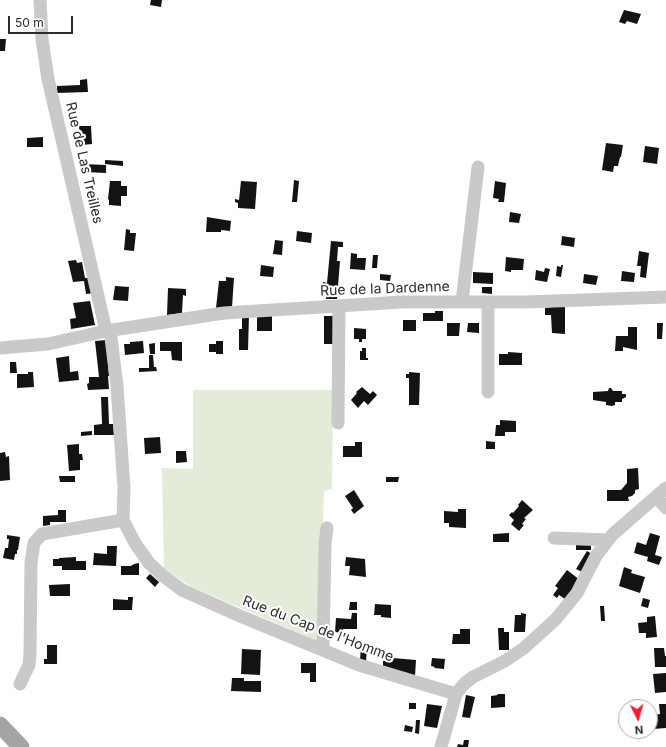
<!DOCTYPE html>
<html>
<head>
<meta charset="utf-8">
<style>
  body { margin:0 }
  #map { position:relative; width:666px; height:747px; overflow:hidden; background:#fff; font-family:Inter,sans-serif }
  canvas { display:block }
  .north { position:absolute; left:618px; top:699px; width:40px; height:40px; box-sizing:border-box; background:#fff; border:1px solid #ababab; border-radius:50%; rotate:175deg; font-size:11px; font-weight:700; line-height:16px; text-align:center; color:#2c2c2c }
  .north::after { content:''; display:block; margin:auto; width:14px; height:18px; background:#f51c31; clip-path:polygon(50% 0,100% 100%,50% 72%,0 100%) }
  .scale { position:absolute; left:8px; top:16px; width:65px; height:18px; box-sizing:border-box; border:2px solid #2c2c2c; border-top:0; padding-left:5px; font-size:12px; line-height:14px; white-space:nowrap; color:#2c2c2c; -webkit-text-stroke:3px #fff; paint-order:stroke }
</style>
</head>
<body>
<div id="map">
<canvas width="666" height="747"></canvas>
<div class="north">N</div>
<div class="scale">50 m</div>
</div>
<script>
const c = document.querySelector('canvas').getContext('2d');
c.lineJoin = 'round';
function paint(path, color) {
  c.fillStyle = color;
  c.fill(path, 'evenodd');
}
function shape(rows) {
  const path = new Path2D();
  for (const r of rows) {
    path.moveTo(r[0], r[1]);
    for (let i = 2; i < r.length; i += 2) path.lineTo(r[i], r[i + 1]);
  }
  return path;
}
function strokePath(path, color, width, dash) {
  c.strokeStyle = color;
  c.lineWidth = width;
  c.lineCap = dash ? 'butt' : 'round';
  c.setLineDash(dash || []);
  c.stroke(path);
}
function label(font, color, halo, rows, align = 'center') {
  c.font = font + ' Inter,sans-serif';
  c.lineWidth = 4;
  c.setLineDash([]);
  c.textBaseline = 'middle';
  c.strokeStyle = halo;
  c.fillStyle = color;
  for (const [text, x, y, turn = 0] of rows) {
    c.save();
    c.translate(x, y);
    c.rotate((+turn || 0) * Math.PI / 180);
    c.textAlign = isNaN(turn) ? turn : align;
    if (halo) c.strokeText(text, 0, 0);
    c.fillText(text, 0, 0);
    c.restore();
  }
}
const green = shape([
  [193,390,333,390,332,489,324,491,320,642,192,587,164,569,162,468,193,469]
]);
const building = shape([
  [151,0,162,0,161,7,150,5],
  [624,10,641,14,637,24,627,21,625,24,619,22],
  [0,39,6,39,5,51,0,51],
  [87,79,88,92,57,93,57,86,80,85,80,80],
  [79,126,91,126,92,144,82,145,82,140,80,140],
  [43,137,43,147,27,147,27,138],
  [606,143,623,145,621,157,620,157,618,166,614,166,613,172,602,170],
  [645,146,659,148,657,164,643,162],
  [105,160,123,161,123,166,105,164],
  [83,164,106,165,106,173,85,172],
  [294,180,299,181,297,202,292,202],
  [110,181,121,181,121,186,127,186,127,196,121,196,121,206,109,205,109,200,108,199],
  [241,181,257,182,255,209,238,208,238,203,235,202,235,199,239,200],
  [495,181,506,183,504,202,498,202,499,199,493,198],
  [510,212,521,214,519,223,509,222],
  [207,217,231,221,230,231,221,230,221,232,206,232],
  [126,229,130,230,130,233,136,233,134,251,124,250],
  [297,231,312,233,311,243,296,241],
  [562,236,575,238,574,247,561,245],
  [275,240,283,241,282,255,273,254],
  [331,241,343,242,343,247,338,247,337,261,340,261,337,299,326,299,327,285,322,285,323,282,327,283],
  [639,251,649,253,646,278,640,277,641,266,637,266],
  [351,253,357,254,357,258,366,258,365,270,350,269],
  [373,255,378,255,377,268,372,268],
  [506,257,524,259,523,270,511,270,511,272,505,271],
  [76,260,77,263,82,262,85,278,91,278,95,293,86,294,84,281,73,282,68,261],
  [261,265,274,267,273,277,260,276],
  [561,265,563,265,561,277,556,276,557,266,561,267],
  [545,268,550,269,547,282,535,280,536,270,544,272],
  [622,271,635,273,634,282,621,281],
  [473,272,493,273,493,284,473,283],
  [380,274,391,275,390,281,380,280],
  [584,274,598,276,596,285,583,283],
  [226,277,234,278,232,307,216,308,219,281,226,281],
  [115,286,129,287,128,301,113,300],
  [482,287,492,287,492,294,482,293],
  [168,288,186,289,186,296,183,295,182,313,167,315],
  [90,301,95,325,71,329,70,319,76,318,73,303],
  [552,307,565,307,565,334,552,333,551,315,545,315,545,308],
  [435,311,443,311,443,321,423,321,423,313,435,313],
  [249,315,248,350,239,350,239,329,242,329,242,316],
  [257,316,272,316,272,331,257,331],
  [324,316,334,316,333,344,324,344],
  [403,320,416,320,416,331,403,331],
  [447,323,460,323,459,336,447,336],
  [468,323,479,323,479,333,467,332],
  [657,323,663,323,662,339,657,339],
  [628,327,637,327,637,350,623,347,623,351,615,351,616,336,628,336],
  [354,328,366,329,366,339,362,339,362,342,359,342,359,339,354,339],
  [106,340,109,376,108,376,109,389,88,390,87,384,89,383,89,377,99,377,95,341],
  [143,341,144,353,125,355,124,344,130,344,130,342],
  [216,341,223,341,223,354,216,354,216,352,209,352,209,344,216,344],
  [160,342,182,342,182,361,172,360,171,351,160,351],
  [155,343,155,354,150,354,149,344],
  [362,348,366,348,366,358,368,358,368,360,360,360,360,351,362,351],
  [508,352,522,353,522,365,499,365,499,354,508,354],
  [149,355,153,355,154,367,156,367,157,371,139,372,139,368,149,368],
  [69,356,70,372,78,371,79,380,59,382,56,358],
  [10,362,16,362,17,373,10,373],
  [28,372,33,372,34,387,17,388,17,374,28,374],
  [409,372,420,373,419,405,409,405,409,378,406,378,406,374,409,374],
  [362,387,370,394,373,391,377,395,368,405,364,401,358,408,351,400,357,393,356,392],
  [609,388,611,388,613,391,622,391,622,394,626,394,626,397,622,399,622,402,615,402,615,405,612,406,606,405,606,402,593,400,593,392,608,391],
  [101,397,108,397,109,424,113,424,114,435,94,435,94,425,102,424],
  [500,420,516,421,516,432,505,432,505,436,495,436,496,425,500,425],
  [92,431,92,435,81,436,81,432],
  [160,437,161,453,145,454,144,438],
  [486,441,495,442,495,449,486,449],
  [355,442,362,442,362,457,343,457,343,446,355,446],
  [79,444,79,454,82,454,83,460,80,460,80,470,69,471,67,445],
  [176,451,186,451,187,462,176,463],
  [5,452,6,457,9,456,10,480,0,481,0,453],
  [638,468,639,489,635,490,635,493,632,496,628,497,629,501,607,501,607,490,621,490,627,483,627,469],
  [59,476,75,476,75,482,60,482],
  [386,477,399,477,398,482,386,482],
  [354,490,364,506,354,514,351,510,353,508,345,496],
  [522,500,533,510,524,518,526,519,522,524,524,525,519,531,511,524,514,520,509,515,512,512,513,513,519,506,518,505],
  [458,509,466,509,466,528,449,527,449,523,444,523,444,511,458,512],
  [58,510,66,510,66,522,50,522,50,525,43,526,43,516,58,515],
  [509,533,509,542,493,542,493,534],
  [650,533,660,536,655,555,662,557,659,565,647,561,648,557,634,553,637,542,646,545],
  [7,535,20,537,18,550,17,550,17,554,15,554,14,560,3,558,5,548,8,548,9,539,7,539],
  [576,541,591,541,591,550,576,550],
  [107,546,117,546,116,566,93,565,94,553,107,554],
  [587,551,592,554,582,572,576,569],
  [76,557,76,561,86,561,86,570,62,570,62,566,53,566,53,559,59,559,59,558],
  [346,557,365,559,366,577,349,575,350,566,345,566],
  [139,563,139,575,121,575,121,566,131,566,134,564],
  [624,567,632,570,631,573,645,577,640,593,619,586],
  [567,570,580,580,565,599,559,595,557,598,553,595,558,588,555,586],
  [150,574,159,582,155,587,146,578],
  [70,584,70,596,50,596,49,585],
  [128,597,133,597,132,610,113,610,113,599,128,600],
  [643,598,650,600,648,608,641,606],
  [350,602,357,602,357,610,349,610],
  [375,604,391,605,391,618,381,617,381,615,374,615],
  [600,606,604,606,605,621,601,621],
  [352,613,357,613,357,629,343,629,343,633,335,632,336,618,351,619],
  [521,613,526,614,525,632,514,632,515,615,521,615],
  [655,616,657,637,646,638,646,633,639,633,638,623,647,622,647,617],
  [498,628,504,628,504,632,509,632,509,650,499,650],
  [460,629,470,629,470,644,452,644,453,634,460,634],
  [47,645,57,645,57,664,44,664,44,659,47,659],
  [361,647,367,648,366,662,360,660],
  [654,648,664,648,665,656,666,656,666,667,655,667],
  [242,649,261,650,260,675,241,674],
  [393,658,416,660,415,676,383,668,383,661,393,661],
  [432,658,445,659,444,669,434,668,435,667,431,666],
  [301,663,316,663,316,682,310,682,310,673,301,673],
  [666,673,666,692,655,693,653,674],
  [232,678,244,678,244,681,261,681,261,692,231,691],
  [497,694,505,694,505,707,491,708,491,696,498,695],
  [466,695,475,697,470,718,462,717],
  [409,703,416,703,416,709,409,709],
  [427,704,442,706,437,728,424,726],
  [659,704,666,704,666,728,653,729,652,715,660,714],
  [416,720,420,720,419,734,415,733],
  [405,725,413,727,412,732,404,731],
  [464,740,469,740,468,747,457,747,458,744,463,745]
]);
const minor = shape([
  [40,0,42,39,48,79,106,331],
  [462,302,478,167],
  [110,330,117,386,124,488,123,520,135,543,149,563,162,575,182,590,240,616,359,665,456,694,464,684,473,677,505,661,524,648,556,619,577,593,596,556,612,535,666,488],
  [0,348,48,344,106,331,224,313,402,302,526,302,666,297],
  [488,392,488,302],
  [338,423,339,306],
  [656,497,666,508],
  [554,538,608,540],
  [323,650,325,544,327,528],
  [20,684,29,665,30,653,31,563,34,543,42,534,123,520],
  [441,747,456,694]
]);
const major = shape([
  [0,725,21,747]
]);
const streetNames = [
  ["Rue de Las Treilles",84,163,77],
  ["Rue de la Dardenne",385,289,-2],
  ["Rue du Cap de l'Homme",318,629,21]
];
paint(green, '#e3ecd8');
paint(building, '#131313');
strokePath(minor, '#c9c9c9', 13);
strokePath(major, '#a4a4a4', 17);
label('14px', '#2c2c2c', '#fff', streetNames);
</script>
</body>
</html>
